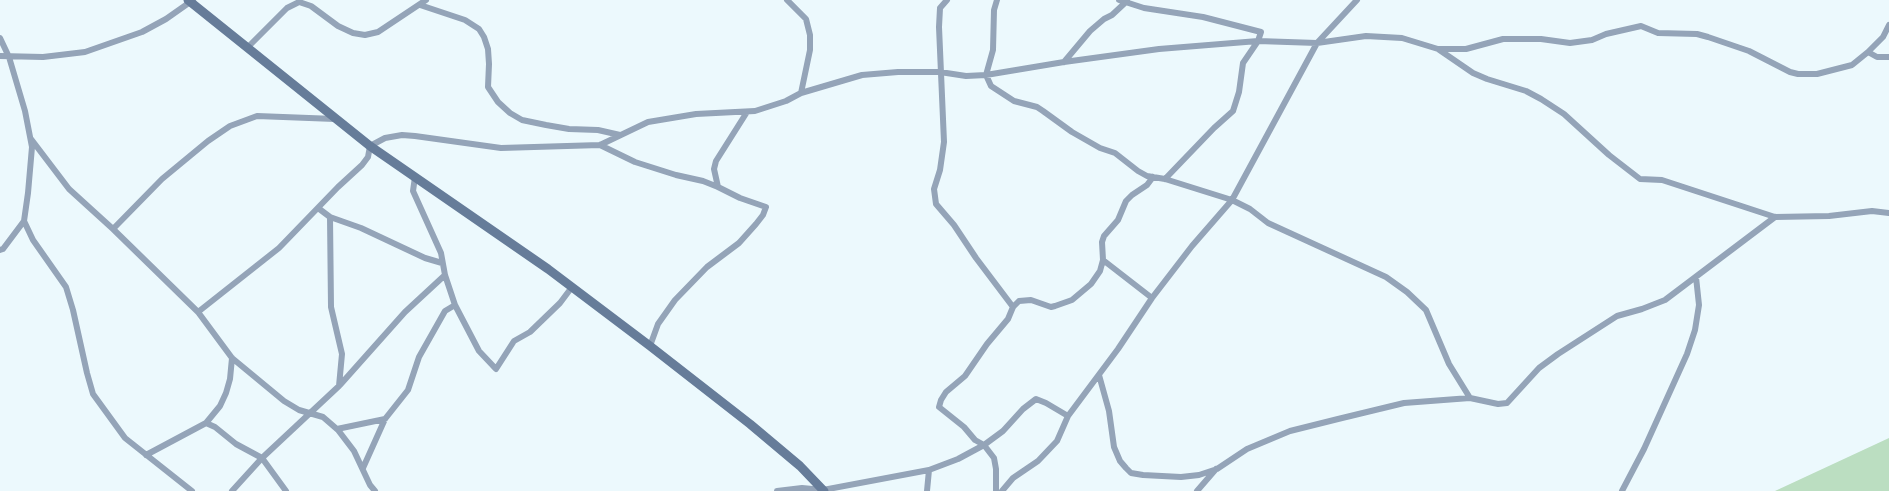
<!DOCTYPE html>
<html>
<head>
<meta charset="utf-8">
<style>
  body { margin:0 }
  canvas { display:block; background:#ecf9fd }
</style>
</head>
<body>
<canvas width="1889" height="491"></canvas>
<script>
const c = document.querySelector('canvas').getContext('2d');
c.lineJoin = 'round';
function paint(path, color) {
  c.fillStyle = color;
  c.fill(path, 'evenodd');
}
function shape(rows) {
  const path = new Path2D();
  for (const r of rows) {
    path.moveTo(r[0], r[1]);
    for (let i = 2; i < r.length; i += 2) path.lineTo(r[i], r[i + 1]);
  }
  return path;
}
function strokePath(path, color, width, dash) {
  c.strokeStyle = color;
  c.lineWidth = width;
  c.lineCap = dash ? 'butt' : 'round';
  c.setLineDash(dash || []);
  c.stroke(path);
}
const green = shape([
  [1889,438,1889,491,1775,491]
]);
const street = shape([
  [787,0,806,19,810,35,810,50,801,93],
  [947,0,940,8,939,27,944,142,940,170,934,189,936,204,954,225,976,258,1013,307],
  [997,0,994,10,993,50,986,75,991,86,1014,101,1037,107,1043,111,1072,132,1100,148,1115,153,1138,171,1147,176,1165,179,1232,200,1250,209,1268,223,1386,277,1407,292,1426,310,1449,364,1470,398],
  [1119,0,1144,8,1203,17,1261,32,1258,41,1243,63,1239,92,1233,111,1214,128,1165,179],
  [420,5,465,20,479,29,484,37,488,49,489,64,488,87,498,102,510,113,522,120,546,125,569,129,598,130,620,135],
  [0,38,9,57,25,111,32,147,28,193,24,221,33,240,66,287,73,310,87,373,93,394,125,438,192,491],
  [247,48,287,8,299,2,311,6,338,26,353,33,365,35,378,32,426,0],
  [1439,49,1466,49,1503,39,1541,39,1570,43,1592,40,1606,34,1641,26,1658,33,1697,34,1708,37,1749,51,1790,72,1798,74,1817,74,1852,65,1868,52,1877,57,1889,57],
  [1868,52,1883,37,1889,25],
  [0,56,43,57,85,52,142,32,166,19,193,0],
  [1064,62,1090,31,1104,19,1112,15,1127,1],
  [31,139,69,189,113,229,198,312,232,358,284,401,299,410,323,417,338,430,354,451,370,485,375,491],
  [600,145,635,162,676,175,703,181,718,187,740,198,766,207,763,215,756,224,739,243,707,267,675,300,658,324,650,346],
  [415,177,413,191,441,253,445,275,455,305,479,351,496,369,514,341,530,332,560,303,572,287],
  [718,187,714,169,716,161,747,112],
  [330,217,361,228,425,258,442,263],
  [113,229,162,179,208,141,230,126,257,116,335,119],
  [0,250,3,249,24,221],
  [1103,260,1152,298],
  [198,312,279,248,338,187,362,165,368,157,370,146,385,138,402,135,415,136,501,148,600,145,648,122,696,114,755,111,786,101,801,93,862,75,898,72,940,72,966,76,986,75,1064,62,1159,49,1258,41,1317,43,1366,36,1402,38,1438,49,1473,73,1487,79,1526,91,1541,99,1564,114,1609,155,1640,179,1662,180,1775,217,1829,216,1872,211,1889,213],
  [1099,375,1109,411,1114,447,1120,461,1126,468,1131,473,1143,475,1181,477,1199,475,1217,469,1247,449,1290,431,1338,419,1404,403,1470,398,1498,404,1507,403,1539,368,1558,354,1617,316,1642,309,1665,300,1775,217],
  [340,385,405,312,445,275],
  [206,423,220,406,226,393,230,379,232,358],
  [337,429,385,419],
  [146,455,206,423,215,427,236,444,262,458,286,491],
  [363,468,385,419,408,390,419,357,445,311,455,305],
  [232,491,262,458,339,386,342,354,331,307,330,217,318,208],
  [777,491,802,488,823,490,929,470,958,459,984,445,1003,431,1023,409,1036,399,1046,403,1068,416],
  [927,491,929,470],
  [996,491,996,469,994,458,984,445,975,440,964,427,939,407,941,400,946,392,965,376,987,344,1008,319,1013,307,1019,301,1031,300,1051,307,1055,306,1072,300,1091,284,1100,271,1103,260,1102,242,1104,236,1118,220,1126,201,1132,195,1147,185,1153,177],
  [1002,491,1013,478,1038,461,1057,441,1068,416,1118,349,1152,298,1192,246,1232,200,1317,43,1357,0],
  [1197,491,1216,469],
  [1622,491,1644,449,1687,354,1695,330,1699,305,1696,277]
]);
const secondary = shape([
  [188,0,370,146,548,269,650,346,750,424,800,466,824,491]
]);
paint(green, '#bbdec1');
strokePath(street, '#94a4b8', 6);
strokePath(secondary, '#667c99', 9);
</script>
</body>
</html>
